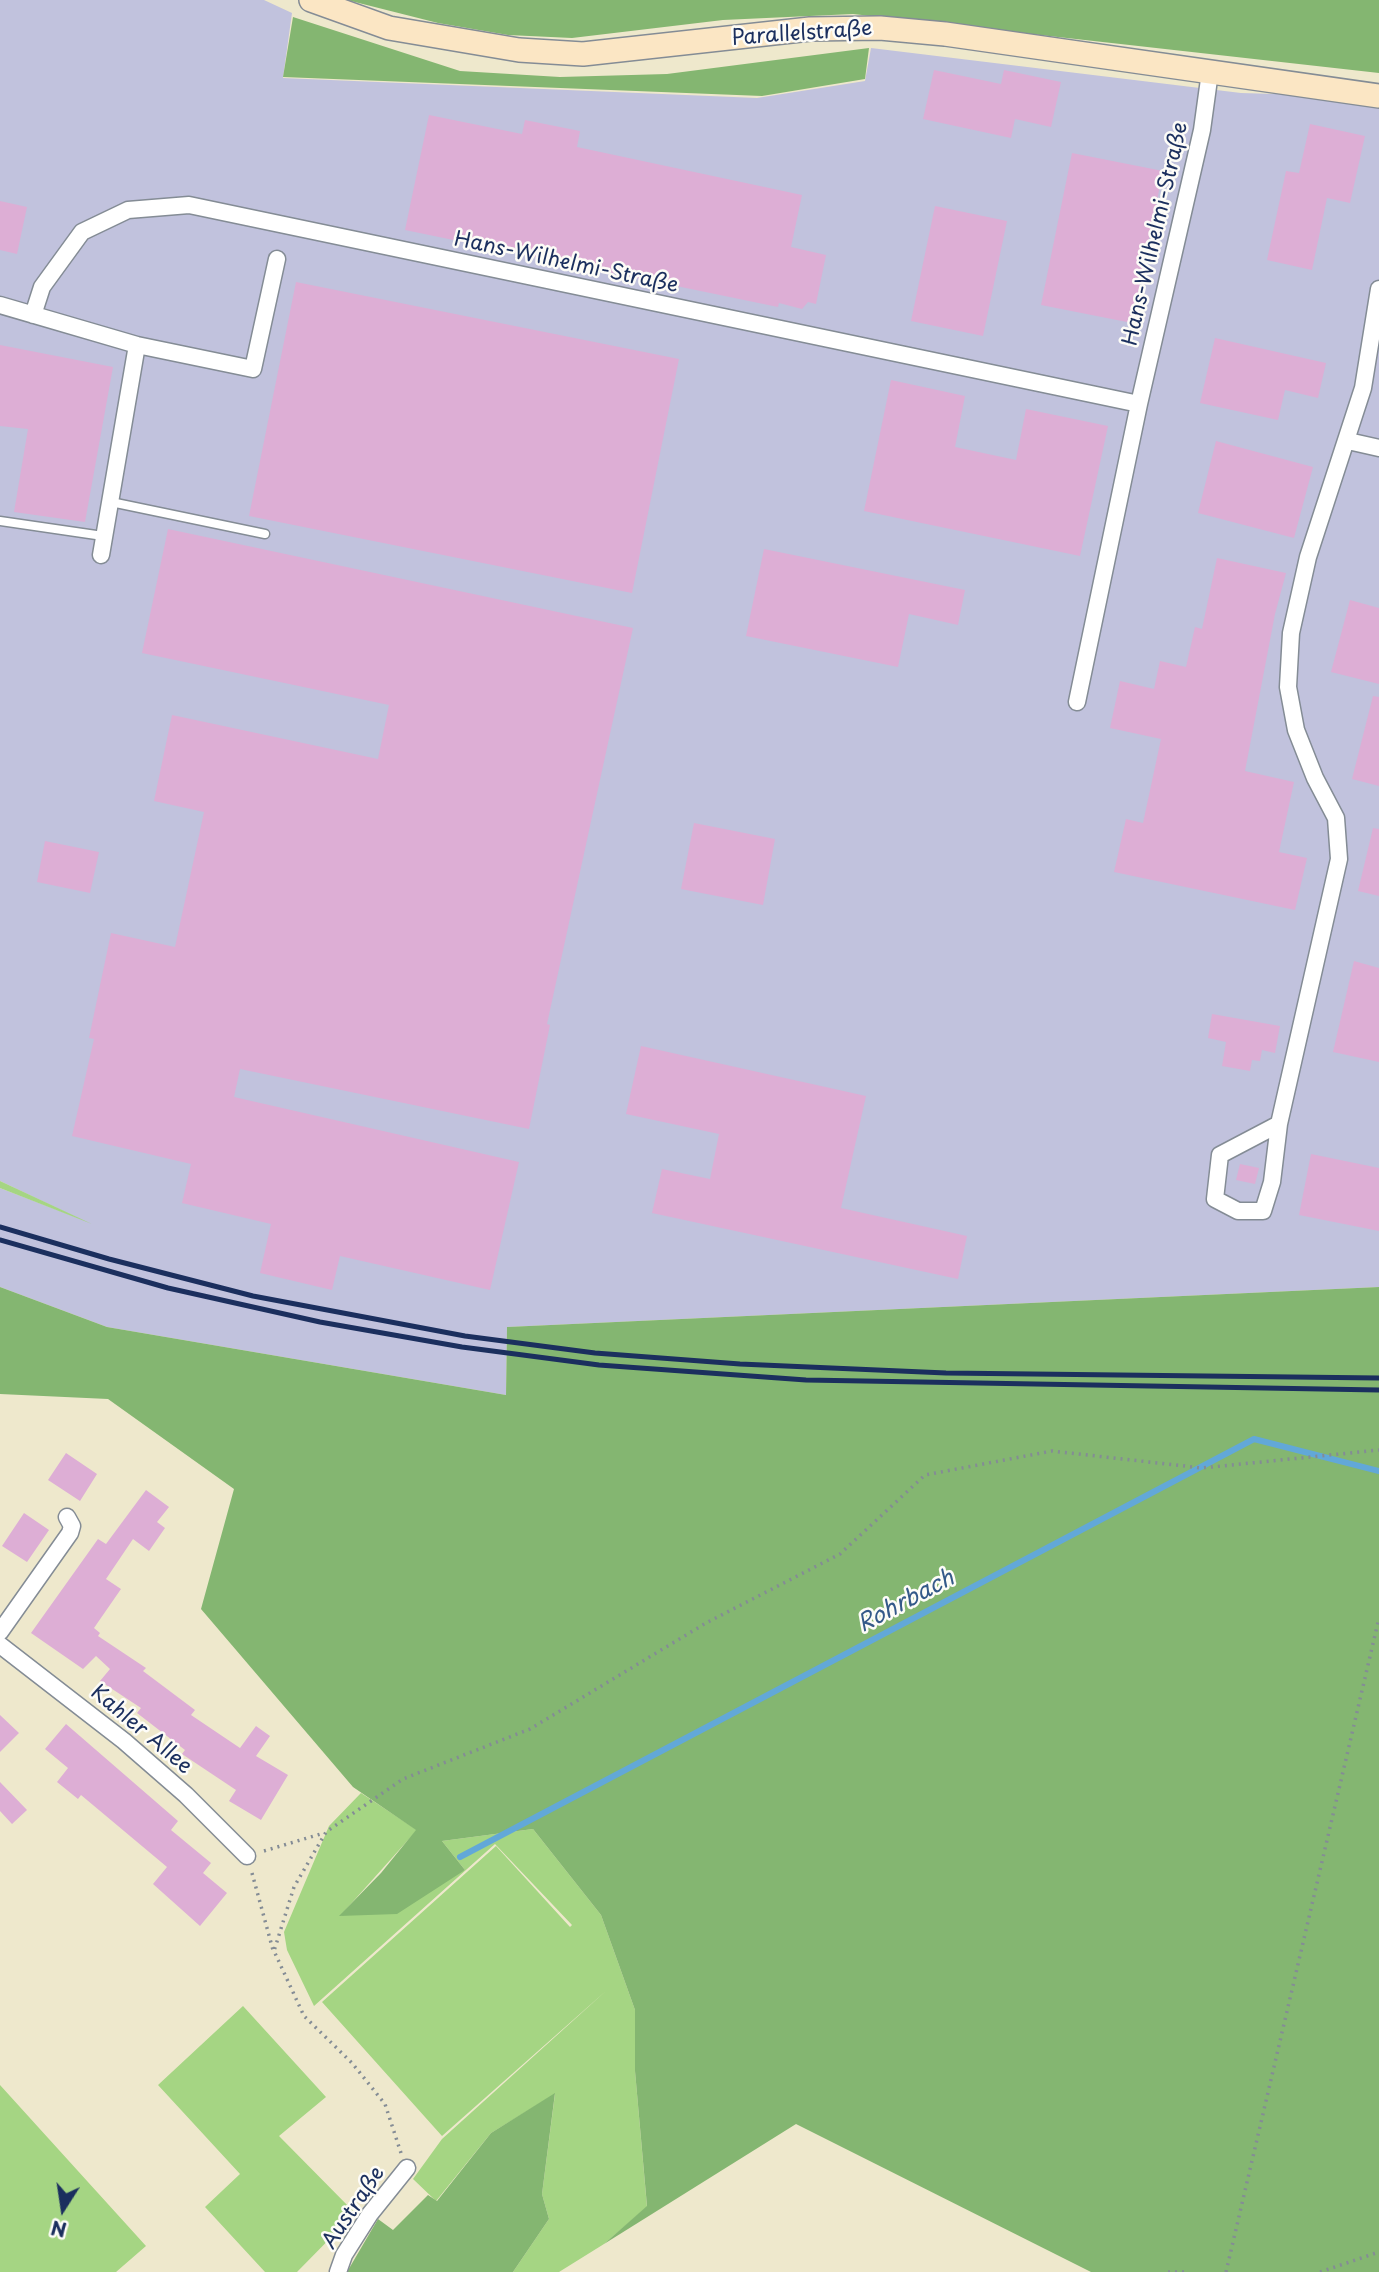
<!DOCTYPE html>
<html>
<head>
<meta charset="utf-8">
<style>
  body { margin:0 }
  #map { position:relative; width:1379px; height:2272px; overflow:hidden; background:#eee8cc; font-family:"Playpen Sans",sans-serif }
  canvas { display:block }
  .north { position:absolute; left:28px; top:2174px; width:70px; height:70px; -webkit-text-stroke:5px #fdfcf7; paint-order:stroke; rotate:192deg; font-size:19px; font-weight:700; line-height:28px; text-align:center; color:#1b2f5e }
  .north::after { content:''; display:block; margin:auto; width:24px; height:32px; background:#1b2f5e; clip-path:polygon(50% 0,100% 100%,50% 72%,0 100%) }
</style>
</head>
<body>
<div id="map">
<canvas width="1379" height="2272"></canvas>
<div class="north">N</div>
</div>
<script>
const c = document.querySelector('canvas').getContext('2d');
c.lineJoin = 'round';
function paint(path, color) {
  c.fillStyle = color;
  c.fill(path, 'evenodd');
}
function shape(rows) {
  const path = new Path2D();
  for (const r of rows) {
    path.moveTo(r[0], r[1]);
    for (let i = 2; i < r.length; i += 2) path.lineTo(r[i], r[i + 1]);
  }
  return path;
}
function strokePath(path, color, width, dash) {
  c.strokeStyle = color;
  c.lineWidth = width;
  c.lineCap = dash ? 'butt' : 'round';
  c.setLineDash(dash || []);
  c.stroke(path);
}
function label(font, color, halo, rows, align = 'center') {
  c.font = font + ' "Playpen Sans",sans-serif';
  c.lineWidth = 5;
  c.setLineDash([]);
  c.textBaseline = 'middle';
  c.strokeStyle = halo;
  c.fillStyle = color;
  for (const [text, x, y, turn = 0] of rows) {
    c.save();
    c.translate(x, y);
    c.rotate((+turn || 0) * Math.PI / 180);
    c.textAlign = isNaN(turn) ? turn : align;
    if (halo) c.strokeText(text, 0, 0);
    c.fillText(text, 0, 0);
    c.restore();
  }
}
const industrial = shape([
  [0,0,264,0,292,13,283,78,757,98,865,81,871,48,1241,93,1379,97,1379,1287,507,1327,506,1395,107,1327,0,1287,0,1188,78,1218,0,1181]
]);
const green = shape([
  [0,1181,92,1224,0,1188],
  [361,1793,417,1830,340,1916,465,1870,442,1841,533,1829,601,1915,635,2010,635,2071,647,2207,604,2244,559,2272,513,2272,549,2219,542,2194,555,2094,491,2133,436,2201,413,2179,442,2139,607,1990,442,2136,322,2002,496,1846,570,1927,572,1925,495,1844,314,2006,287,1950,284,1932,329,1826],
  [243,2006,326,2097,279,2136,355,2213,297,2272,265,2272,205,2207,240,2174,158,2085],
  [0,2085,146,2246,116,2272,0,2272]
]);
const forest = shape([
  [347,0,1379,0,1379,73,853,14,723,20,572,38,508,35,438,23],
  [293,17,460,71,560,77,667,74,869,48,865,79,762,96,283,77],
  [0,1287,107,1327,506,1395,507,1327,1379,1287,1379,2272,1091,2272,796,2124,604,2244,647,2206,635,2071,635,2010,601,1915,533,1829,442,1841,465,1870,397,1914,339,1916,381,1873,416,1830,353,1787,201,1609,234,1489,108,1399,0,1394],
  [555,2093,542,2194,549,2219,513,2272,347,2272,378,2219,393,2230,428,2195,437,2201,491,2133]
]);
const stream = shape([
  [460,1857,1254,1439,1379,1471]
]);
const building = shape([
  [934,70,1001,84,1004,70,1061,82,1051,127,1015,119,1011,138,923,119],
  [429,115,522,134,525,120,580,131,577,147,802,195,791,247,826,255,816,304,808,302,802,309,779,303,778,307,405,230],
  [1310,124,1365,136,1350,203,1327,198,1312,270,1267,260,1286,171,1299,173],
  [1072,153,1163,171,1132,323,1041,305],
  [0,201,27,207,17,254,0,250],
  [935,206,1007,221,983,336,911,321],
  [296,282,679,359,632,593,249,516],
  [1215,338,1326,363,1318,398,1285,390,1278,420,1200,403],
  [0,345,113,367,85,522,14,512,28,429,0,426],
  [891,380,965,396,955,447,1016,460,1026,409,1108,426,1080,556,864,511],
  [1216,441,1313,467,1294,538,1198,513],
  [168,529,633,628,547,1024,550,1025,529,1129,240,1069,234,1097,519,1162,490,1290,340,1256,332,1290,260,1273,271,1224,182,1203,191,1164,72,1136,94,1039,89,1038,111,933,175,947,204,812,154,801,172,715,378,759,389,705,142,653],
  [764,549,965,590,958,625,909,614,898,667,746,636],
  [1217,558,1286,573,1275,614,1245,771,1294,782,1279,852,1307,858,1295,910,1114,872,1126,819,1143,823,1161,739,1110,728,1120,681,1154,689,1160,661,1186,667,1195,627,1202,629],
  [1350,600,1379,608,1379,684,1331,672],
  [1373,696,1379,697,1379,786,1352,779],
  [694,823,775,839,763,905,681,889],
  [1373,828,1379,829,1379,896,1358,891],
  [45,841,99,852,90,893,37,882],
  [1354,961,1379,968,1379,1062,1333,1052],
  [1212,1014,1280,1026,1275,1053,1262,1050,1260,1061,1252,1060,1250,1071,1222,1066,1226,1042,1208,1038],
  [641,1046,866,1096,841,1208,967,1236,958,1279,652,1213,662,1169,710,1179,719,1134,626,1114],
  [1311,1154,1379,1168,1379,1231,1299,1215],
  [1240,1164,1259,1168,1255,1184,1236,1180],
  [66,1453,97,1474,80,1501,48,1480],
  [146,1490,169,1507,157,1522,165,1528,149,1551,133,1539,106,1579,121,1589,94,1628,100,1633,98,1636,146,1668,143,1671,195,1710,191,1715,240,1748,256,1726,270,1736,256,1756,288,1775,261,1820,229,1801,236,1790,182,1754,185,1750,137,1713,141,1708,100,1681,110,1669,96,1656,83,1669,31,1633,98,1539,106,1544],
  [24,1513,49,1530,27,1562,2,1546],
  [0,1715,19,1733,0,1752],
  [66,1724,178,1821,171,1830,211,1863,203,1873,227,1893,200,1926,153,1884,167,1867,81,1795,78,1799,57,1782,68,1768,45,1749],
  [0,1782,27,1810,12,1824,0,1811]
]);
const path = shape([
  [264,1851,324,1833],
  [252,1873,273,1950],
  [401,2153,385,2104,352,2063,304,2016,274,1951,294,1887,326,1832,403,1779,530,1729,706,1623,840,1554,925,1475,1052,1451,1202,1468,1379,1450],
  [1168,2272,1189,2272],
  [1226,2272,1379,1618],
  [1320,2272,1379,2252]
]);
const lane = shape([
  [111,502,265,534],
  [0,521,103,536]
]);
const street = shape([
  [0,305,137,345,253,369,277,259],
  [33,315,42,287,82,232,128,210,189,205,1139,404],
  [1348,441,1379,448],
  [101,555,137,345],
  [1077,702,1139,404,1202,130,1210,72],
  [1279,1124,1220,1155,1215,1199,1238,1211,1263,1211,1272,1182,1279,1124,1339,859,1336,818,1315,778,1296,730,1288,687,1291,633,1308,557,1363,388,1379,289],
  [0,1632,70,1533,72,1526,67,1517],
  [0,1645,124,1741,186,1795,247,1856],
  [338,2272,344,2255,370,2214,407,2168]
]);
const secondary = shape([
  [311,0,389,28,519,50,583,54,810,29,880,28,945,34,1379,96]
]);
const rail = shape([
  [0,1227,109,1259,253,1296,465,1336,595,1353,740,1364,946,1373,1379,1378],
  [0,1240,168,1288,320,1322,462,1347,599,1365,806,1380,1379,1390]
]);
const streetNames = [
  ["Parallelstraße",802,34,-4],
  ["Hans-Wilhelmi-Straße",1156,234,-77],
  ["Hans-Wilhelmi-Straße",566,263,12],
  ["Kahler Allee",141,1730,40],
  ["Austraße",354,2208,-56]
];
const waterNames = [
  ["Rohrbach",906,1602,-28]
];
paint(industrial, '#c1c2dd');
paint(green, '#a5d583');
paint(forest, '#84b671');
strokePath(stream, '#62a8d8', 6);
paint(building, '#ddaed5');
strokePath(lane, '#848c95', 11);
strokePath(street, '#848c95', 19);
strokePath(secondary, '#848c95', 26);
strokePath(path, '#848c95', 3.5, [2, 5]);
strokePath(lane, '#fff', 8);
strokePath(street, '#fff', 16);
strokePath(secondary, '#fbe6c4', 23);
strokePath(rail, '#1b2f5e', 5);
label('21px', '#1b2f5e', '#fdfcf7', streetNames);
label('italic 23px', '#345989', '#fdfcf7', waterNames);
</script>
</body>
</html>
